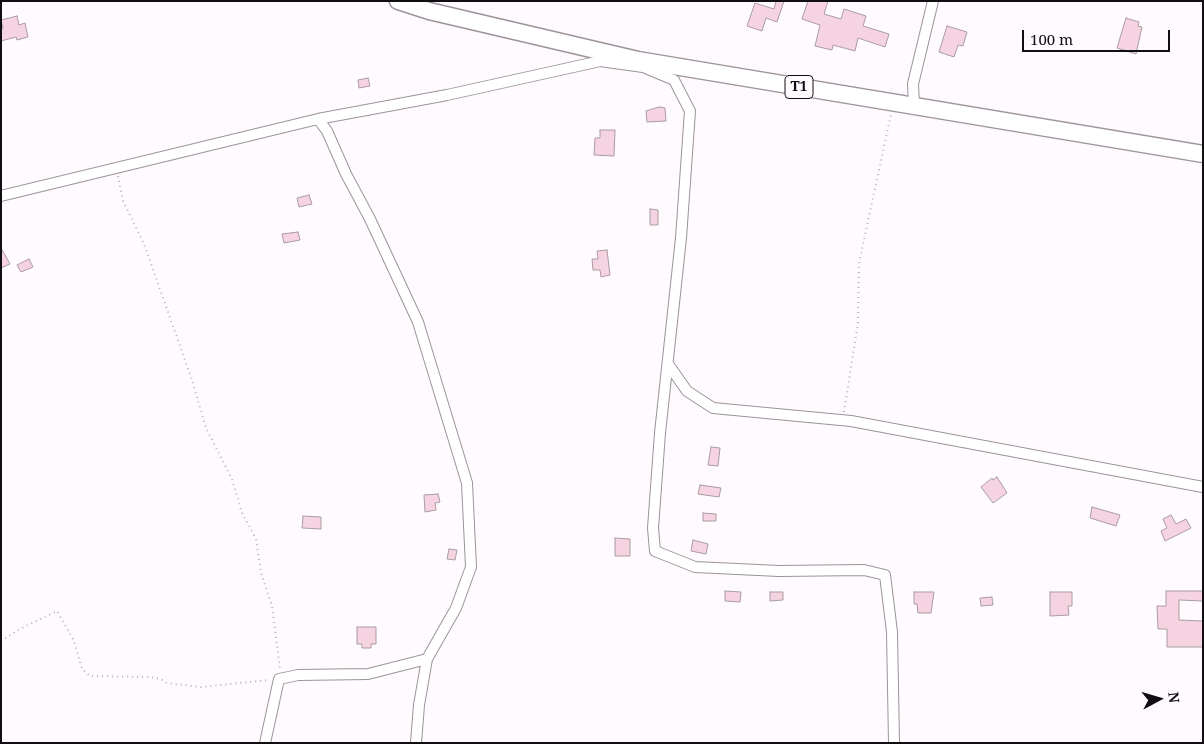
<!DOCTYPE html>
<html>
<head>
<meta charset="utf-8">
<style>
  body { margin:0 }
  #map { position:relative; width:1204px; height:744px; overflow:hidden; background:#fefafe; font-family:"Noto Serif",serif }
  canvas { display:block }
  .frame { position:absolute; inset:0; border:2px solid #110e11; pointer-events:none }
  .north { position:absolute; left:1134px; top:674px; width:50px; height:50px; -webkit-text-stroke:4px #fefafe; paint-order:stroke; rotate:84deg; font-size:14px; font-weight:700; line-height:20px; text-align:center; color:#110e11 }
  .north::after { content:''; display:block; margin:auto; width:18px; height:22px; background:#110e11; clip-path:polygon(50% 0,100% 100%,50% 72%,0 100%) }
  .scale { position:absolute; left:1022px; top:30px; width:148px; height:22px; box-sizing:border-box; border:2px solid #110e11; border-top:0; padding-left:6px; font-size:15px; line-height:18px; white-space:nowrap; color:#110e11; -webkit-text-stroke:4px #fefafe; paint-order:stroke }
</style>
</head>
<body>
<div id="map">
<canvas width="1204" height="744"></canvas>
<div class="frame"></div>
<div class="north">N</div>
<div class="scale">100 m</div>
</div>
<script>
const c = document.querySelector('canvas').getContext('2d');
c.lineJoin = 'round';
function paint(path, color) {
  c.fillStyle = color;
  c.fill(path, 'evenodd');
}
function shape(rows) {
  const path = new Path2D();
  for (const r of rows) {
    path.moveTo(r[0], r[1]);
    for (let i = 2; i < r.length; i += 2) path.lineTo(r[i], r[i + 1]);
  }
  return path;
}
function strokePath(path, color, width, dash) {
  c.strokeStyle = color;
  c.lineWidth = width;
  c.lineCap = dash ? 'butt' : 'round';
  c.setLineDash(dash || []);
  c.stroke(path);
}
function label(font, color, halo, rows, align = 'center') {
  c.font = font + ' "Noto Serif",serif';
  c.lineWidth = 4;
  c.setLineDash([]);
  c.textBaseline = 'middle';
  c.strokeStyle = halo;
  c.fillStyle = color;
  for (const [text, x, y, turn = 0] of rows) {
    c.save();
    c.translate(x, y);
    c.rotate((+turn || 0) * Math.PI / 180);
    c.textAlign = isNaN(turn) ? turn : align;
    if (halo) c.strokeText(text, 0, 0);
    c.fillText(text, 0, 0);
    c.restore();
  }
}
const building = shape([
  [776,1,784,1,777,22,766,18,762,31,747,26,755,3,774,9,776,1],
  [808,1,828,1,824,14,841,19,844,9,866,16,863,26,889,34,885,47,858,38,855,51,833,45,832,50,815,46,820,25,802,19,808,1],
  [17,16,19,25,25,23,28,37,17,40,16,37,1,41,1,29,3,28,1,20,17,16],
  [1126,18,1139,22,1138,26,1142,27,1136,54,1117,48,1126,18],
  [947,26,967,32,963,46,958,45,954,57,939,52,947,26],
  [368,78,370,86,359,88,358,80,368,78],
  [659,107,665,108,666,121,647,122,646,111,659,107],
  [600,130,615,130,614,156,594,155,595,138,600,138,600,130],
  [309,195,312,204,299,207,297,198,309,195],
  [650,209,658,210,658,225,650,225,650,209],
  [298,232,300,240,284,243,282,234,298,232],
  [1,248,10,264,1,268,1,248],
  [607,250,610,275,601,277,600,270,593,270,592,259,598,259,597,251,607,250],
  [29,259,33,267,21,272,17,265,29,259],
  [711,447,720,448,718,466,708,465,711,447],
  [997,477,1007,493,993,503,981,487,992,478,993,480,997,477],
  [700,485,721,488,719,497,698,494,700,485],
  [438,494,440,502,435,503,436,510,425,512,424,495,438,494],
  [1092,507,1120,515,1116,526,1090,518,1092,507],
  [703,513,716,514,716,521,703,521,703,513],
  [1171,515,1176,524,1186,519,1191,528,1165,541,1161,531,1167,528,1163,519,1171,515],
  [303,516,321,517,321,529,302,528,303,516],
  [615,538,630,539,630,556,615,556,615,538],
  [693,540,708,544,706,554,691,551,693,540],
  [449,549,457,550,455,560,447,559,449,549],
  [725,591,741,592,740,602,725,601,725,591],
  [1166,591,1203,591,1203,601,1179,600,1179,620,1203,621,1203,647,1167,647,1167,629,1158,629,1157,606,1166,606,1166,591],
  [770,592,783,592,783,600,770,601,770,592],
  [914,592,934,592,931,613,918,613,917,604,914,604,914,592],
  [1050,592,1072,592,1072,606,1068,606,1069,615,1050,616,1050,592],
  [992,597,993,605,981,606,980,598,992,597],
  [357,627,376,627,376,644,371,644,371,648,362,648,362,644,357,644,357,627]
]);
const path = shape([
  [118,176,123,201,144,244,192,380,206,428,232,479,242,513,256,539,261,573,272,606,280,669],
  [844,412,858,323,859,263,891,114],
  [1,641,20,629,57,611,74,641,82,669,90,676,150,677,161,679,167,683,201,687,269,680]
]);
const minor = shape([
  [600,61,643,67,674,80,690,111,681,238,660,433,653,528,655,551,695,567,779,571,864,570,885,575,892,632,894,743],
  [914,106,913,84,933,1],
  [1,196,318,119,447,95,605,60],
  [668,364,687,391,713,408,851,421,1203,487],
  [265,743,279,679,298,675,368,674,427,659,456,608,471,567,467,483,418,322,370,219,346,174,327,131,318,119],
  [416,743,419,705,427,659]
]);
const trunk = shape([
  [398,1,429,11,638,60,1203,154]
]);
const shields = [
  [799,87,28]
];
const shieldNames = [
  ["T1",799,87]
];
paint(building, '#f5d3e0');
strokePath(building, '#aa9ca2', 1);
strokePath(minor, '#9c939c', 12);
strokePath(trunk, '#9c939c', 19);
strokePath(path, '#b6b2b6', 2, [1, 4]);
strokePath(minor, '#fff', 10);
strokePath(trunk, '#fff', 16);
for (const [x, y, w] of shields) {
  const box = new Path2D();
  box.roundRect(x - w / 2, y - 11.5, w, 23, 4);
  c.fillStyle = '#fefafe';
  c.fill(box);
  strokePath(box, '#110e11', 1);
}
label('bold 14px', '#110e11', null, shieldNames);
</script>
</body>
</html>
